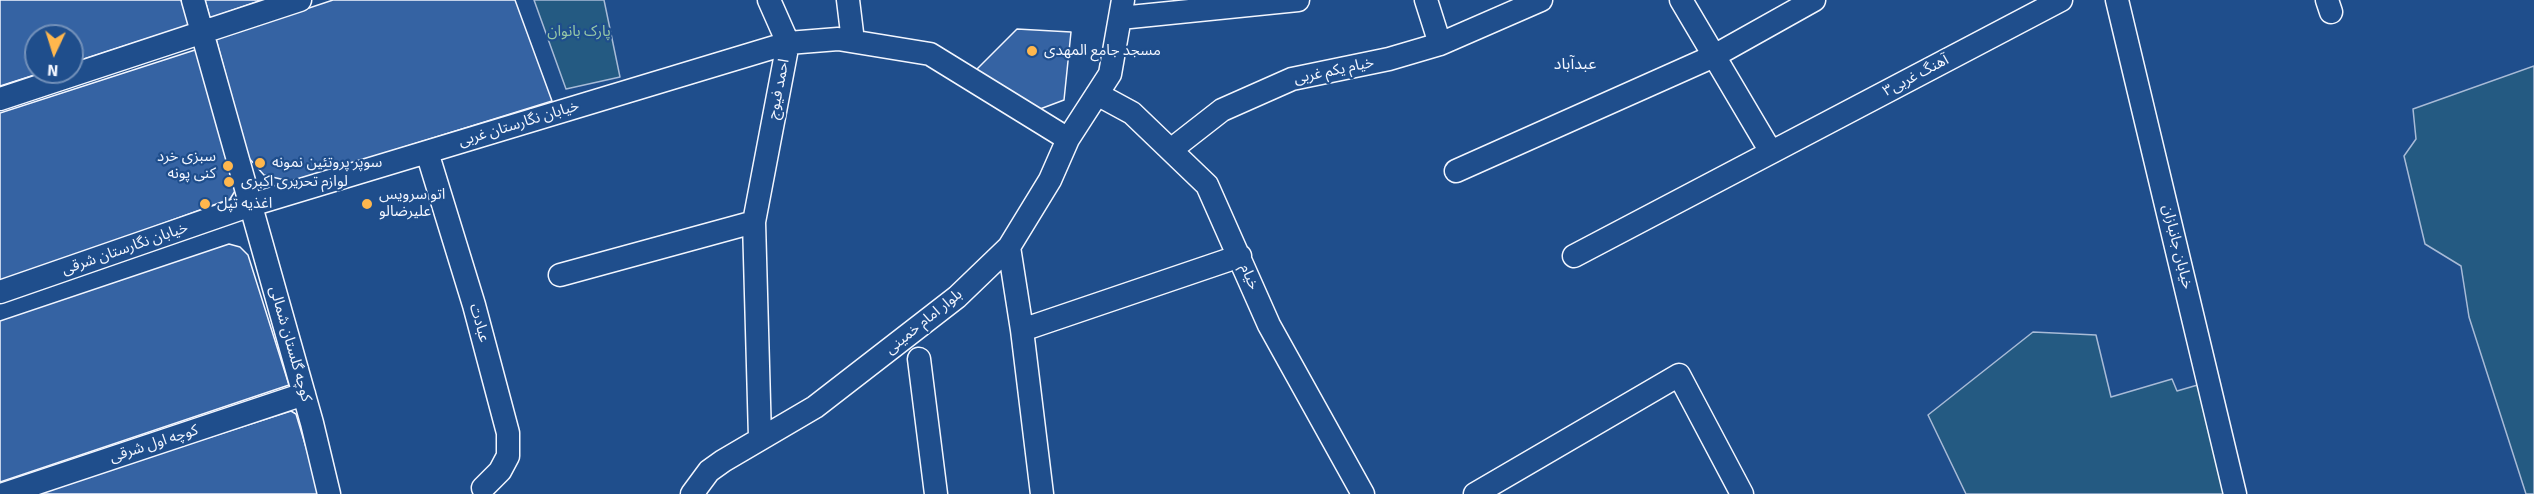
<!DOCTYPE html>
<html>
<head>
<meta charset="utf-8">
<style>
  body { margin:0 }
  #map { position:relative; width:2534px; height:494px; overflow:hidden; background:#1f4e8c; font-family:Signika,sans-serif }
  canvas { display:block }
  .north { position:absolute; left:24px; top:24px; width:60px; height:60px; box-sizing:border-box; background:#1f4e8c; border:2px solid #7391ba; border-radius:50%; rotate:184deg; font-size:16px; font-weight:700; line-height:24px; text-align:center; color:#f2f6ff }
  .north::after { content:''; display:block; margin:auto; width:21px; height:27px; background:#ffb74d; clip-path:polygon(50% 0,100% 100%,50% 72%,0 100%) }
</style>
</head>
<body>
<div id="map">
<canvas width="2534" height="494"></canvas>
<div class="north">N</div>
</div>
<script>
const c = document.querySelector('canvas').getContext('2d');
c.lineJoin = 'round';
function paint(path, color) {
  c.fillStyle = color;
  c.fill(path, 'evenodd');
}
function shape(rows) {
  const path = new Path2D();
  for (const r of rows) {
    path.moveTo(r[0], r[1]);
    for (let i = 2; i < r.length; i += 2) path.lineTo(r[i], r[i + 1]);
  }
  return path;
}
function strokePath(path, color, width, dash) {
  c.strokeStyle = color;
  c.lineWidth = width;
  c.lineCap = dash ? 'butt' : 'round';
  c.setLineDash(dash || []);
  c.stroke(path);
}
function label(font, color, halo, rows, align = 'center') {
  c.font = font + ' Signika,"Noto Sans Arabic",sans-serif';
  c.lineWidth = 4.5;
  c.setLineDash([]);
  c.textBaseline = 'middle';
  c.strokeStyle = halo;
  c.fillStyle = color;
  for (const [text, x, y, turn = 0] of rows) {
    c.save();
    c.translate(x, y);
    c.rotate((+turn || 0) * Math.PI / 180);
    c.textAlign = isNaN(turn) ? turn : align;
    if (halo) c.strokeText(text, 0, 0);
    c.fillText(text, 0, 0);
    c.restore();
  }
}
const green = shape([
  [534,0,604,0,620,77,566,89,534,0],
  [2534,66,2534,494,2526,494,2469,317,2461,266,2425,244,2404,156,2416,139,2413,109,2534,66],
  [2033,332,2096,335,2111,397,2172,379,2177,391,2201,384,2227,494,1966,494,1928,415,2033,332]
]);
const building = shape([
  [0,0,181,0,189,25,72,63,72,36,36,36,36,72,44,72,0,86,0,0],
  [205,0,262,0,210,18,205,0],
  [333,0,515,0,552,101,311,176,289,181,264,175,248,157,216,39,333,0],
  [1017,29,1071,32,1064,100,1040,109,976,70,1017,29],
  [198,49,236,176,235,191,230,199,0,283,0,113,198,49],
  [229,244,240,247,248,255,289,385,0,482,0,321,229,244],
  [291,411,296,414,320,494,34,494,291,411]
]);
const minor = shape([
  [193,0,312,423,329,494],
  [769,0,788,43],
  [848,0,853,41],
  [1426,0,1440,44],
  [1681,0,1771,152],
  [2117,0,2235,494],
  [2327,0,2331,12],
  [1120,18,1298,0],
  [1097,94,1132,113,1207,185,1269,325,1363,494],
  [0,99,300,0],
  [1172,149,1222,110,1292,79,1389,59,1440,44,1541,0],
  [427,152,474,305,508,433,508,456,500,471,483,488],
  [1456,171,1714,56,1814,0],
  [1009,247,1022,330,1042,494],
  [1574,256,2061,0],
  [560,275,754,222],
  [0,292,251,205,788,43,838,39,930,54,1068,139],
  [1022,330,1240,256],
  [919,359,936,494],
  [760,438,754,222,788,43],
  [4,494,304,394],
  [692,494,709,471,723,461,815,407,957,297,1009,247,1050,180,1068,139,1110,74,1123,0],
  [1475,494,1679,375,1742,494]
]);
const markers = [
  [1032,51,6,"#ffb74d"],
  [260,163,6,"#ffb74d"],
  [228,166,6,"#ffb74d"],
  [229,182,6,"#ffb74d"],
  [205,204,6,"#ffb74d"],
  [367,204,6,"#ffb74d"]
];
const parkNames = [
  ["پارک بانوان",579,32]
];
const poiNames = [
  ["مسجد جامع المهدی",1044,51],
  ["سبزی خرد",216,157,"right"],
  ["کنی پونه",216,174,"right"],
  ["سوپر پروتئین نمونه",272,163],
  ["لوازم تحریری اکبری",241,182],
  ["اتو سرویس",379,195],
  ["علیرضالو",379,212],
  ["اغذیه تپل",217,204]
];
const streetNames = [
  ["خیام یکم غربی",1334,71,-12],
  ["آهنگ غربی۳",1916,76,-28],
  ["احمد فیوج",779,89,-79],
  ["خیابان نگارستان غربی",519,124,-17],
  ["خیابان جانبازان",2177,247,76],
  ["خیابان نگارستان شرقی",125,249,-19],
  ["خیام",1249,277,67],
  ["بلوار امام خمینی",924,322,-39],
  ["عبادت",479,323,74],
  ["کوچه گلستان شمالی",290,344,74],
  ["کوچه اول شرقی",154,444,-18]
];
const neighbourhoodNames = [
  ["عبدآباد",1575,65]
];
paint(green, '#245a82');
strokePath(green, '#a8bbd7', 1.5);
paint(building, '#3563a3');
strokePath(building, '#f2f6ff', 1.5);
strokePath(minor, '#f2f6ff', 25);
strokePath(minor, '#1f4e8c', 22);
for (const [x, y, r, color] of markers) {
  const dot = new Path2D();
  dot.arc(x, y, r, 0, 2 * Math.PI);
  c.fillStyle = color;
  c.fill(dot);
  strokePath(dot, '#1f4e8c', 2);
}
label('15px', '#97c8a6', '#1f4e8c', parkNames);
label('15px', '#f2f6ff', '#1f4e8c', poiNames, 'left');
label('15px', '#f2f6ff', '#1f4e8c', streetNames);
label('16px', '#f2f6ff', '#1f4e8c', neighbourhoodNames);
</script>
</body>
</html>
